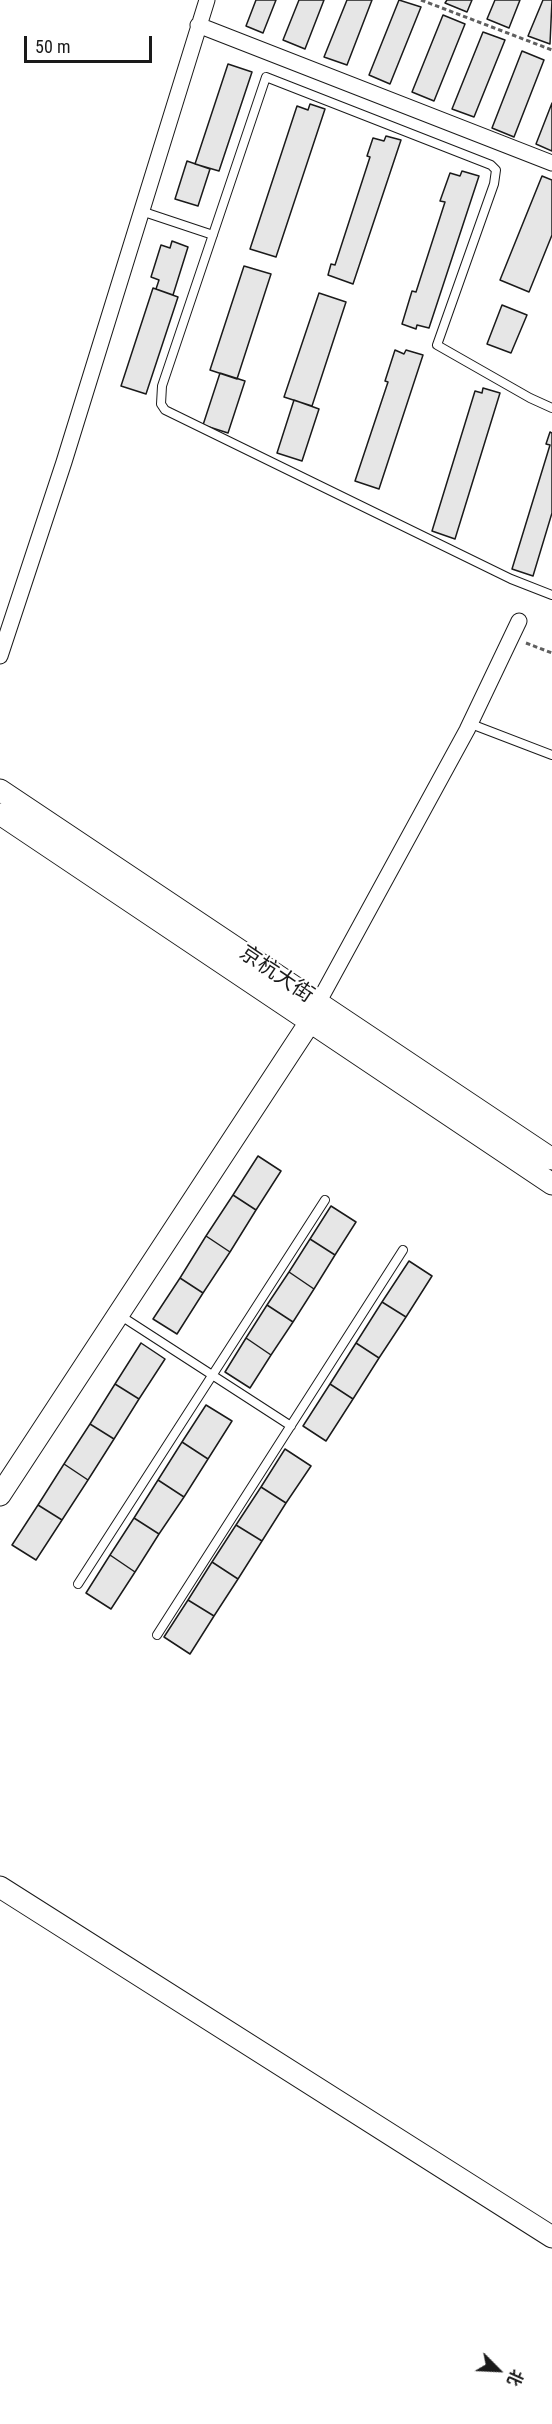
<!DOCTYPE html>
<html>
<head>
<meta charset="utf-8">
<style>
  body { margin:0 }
  #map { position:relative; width:552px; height:2424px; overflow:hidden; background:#fff; font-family:"Roboto Condensed","Noto Sans SC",sans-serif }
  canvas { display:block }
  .north { position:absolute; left:468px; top:2340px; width:60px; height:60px; -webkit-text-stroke:4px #fff; paint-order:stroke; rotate:114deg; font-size:16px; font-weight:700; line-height:24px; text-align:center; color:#1a1a1a }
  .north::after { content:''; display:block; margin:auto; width:21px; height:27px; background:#1a1a1a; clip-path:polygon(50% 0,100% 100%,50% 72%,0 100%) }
  .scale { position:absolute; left:24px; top:36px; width:128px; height:27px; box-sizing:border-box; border:3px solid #1a1a1a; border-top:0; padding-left:8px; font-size:18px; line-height:21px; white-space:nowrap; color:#1a1a1a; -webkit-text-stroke:4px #fff; paint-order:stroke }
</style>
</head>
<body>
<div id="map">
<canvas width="552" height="2424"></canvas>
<div class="north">北</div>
<div class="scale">50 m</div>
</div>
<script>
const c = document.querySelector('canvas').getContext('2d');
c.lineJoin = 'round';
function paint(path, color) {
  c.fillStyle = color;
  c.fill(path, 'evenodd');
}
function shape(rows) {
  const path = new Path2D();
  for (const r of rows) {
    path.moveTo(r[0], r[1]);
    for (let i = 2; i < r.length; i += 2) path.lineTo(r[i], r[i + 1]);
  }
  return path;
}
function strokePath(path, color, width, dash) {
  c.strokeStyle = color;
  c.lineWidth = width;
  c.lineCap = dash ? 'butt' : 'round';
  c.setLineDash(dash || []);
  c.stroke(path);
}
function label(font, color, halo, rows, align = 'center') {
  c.font = font + ' "Roboto Condensed","Noto Sans SC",sans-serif';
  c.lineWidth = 4.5;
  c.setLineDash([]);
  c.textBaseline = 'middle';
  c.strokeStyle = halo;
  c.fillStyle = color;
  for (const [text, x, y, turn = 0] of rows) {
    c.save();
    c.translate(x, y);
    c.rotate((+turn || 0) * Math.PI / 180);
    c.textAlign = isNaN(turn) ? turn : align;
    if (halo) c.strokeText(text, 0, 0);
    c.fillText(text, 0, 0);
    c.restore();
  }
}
const building = shape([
  [256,0,276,0,263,33,246,26,256,0],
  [299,0,324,0,305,49,283,40,299,0],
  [347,0,372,0,347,65,324,57,347,0],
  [399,0,421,7,390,84,369,75,399,0],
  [447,0,472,0,467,12,445,3,447,0],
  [495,0,520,0,509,28,487,19,495,0],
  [543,0,552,0,550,44,528,36,543,0],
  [443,15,465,24,434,101,412,92,443,15],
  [483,32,505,40,474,117,452,109,483,32],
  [522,51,544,60,514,137,492,128,522,51],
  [228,64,252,72,219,171,195,164,228,64],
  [552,103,552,151,536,144,552,103],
  [310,104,325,109,276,257,250,249,297,106,308,110,310,104],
  [386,136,401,140,353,284,328,275,331,264,335,265,370,157,367,156,373,138,384,141,386,136],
  [187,161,210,169,198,206,175,199,187,161],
  [462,171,479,176,429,328,417,325,416,329,402,324,412,291,416,292,445,202,440,201,450,173,460,176,462,171],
  [542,176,552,180,552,235,529,292,500,280,542,176],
  [172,241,188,247,173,295,156,289,159,280,151,277,161,245,170,248,172,241],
  [244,266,271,274,237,379,210,370,244,266],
  [153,288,178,297,146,394,121,386,153,288],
  [319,293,346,302,312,406,284,397,319,293],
  [502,305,527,315,511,353,487,344,502,305],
  [395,350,404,354,406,350,423,355,379,489,355,481,388,382,385,381,395,350],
  [220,373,245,381,228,433,203,425,220,373],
  [483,388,500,393,455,539,432,531,475,391,482,393,483,388],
  [294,400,319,409,302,461,277,453,294,400],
  [550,432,552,433,552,513,533,576,512,569,550,445,546,444,550,432],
  [258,1156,281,1171,256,1210,233,1195,258,1156],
  [233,1195,256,1210,230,1252,206,1236,233,1195],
  [331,1206,356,1222,335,1255,310,1239,331,1206],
  [206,1236,230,1252,203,1293,180,1278,206,1236],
  [310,1239,335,1255,314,1289,289,1272,310,1239],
  [409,1261,432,1276,406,1317,382,1302,409,1261],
  [289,1272,314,1289,293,1322,267,1305,289,1272],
  [180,1278,203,1293,177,1334,153,1319,180,1278],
  [382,1302,406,1317,379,1358,356,1343,382,1302],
  [267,1305,293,1322,271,1355,246,1338,267,1305],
  [246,1338,271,1355,250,1388,225,1372,246,1338],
  [141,1343,165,1359,139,1399,115,1384,141,1343],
  [356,1343,379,1358,353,1399,330,1384,356,1343],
  [115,1384,139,1399,114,1439,90,1424,115,1384],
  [330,1384,353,1399,326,1441,303,1426,330,1384],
  [206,1405,232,1421,208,1459,182,1442,206,1405],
  [90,1424,114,1439,88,1480,64,1464,90,1424],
  [182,1442,208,1459,184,1497,158,1480,182,1442],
  [285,1449,311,1466,286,1503,261,1487,285,1449],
  [64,1464,88,1480,62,1520,38,1505,64,1464],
  [158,1480,184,1497,159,1534,134,1518,158,1480],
  [261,1487,286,1503,262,1541,236,1525,261,1487],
  [38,1505,62,1520,36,1560,12,1545,38,1505],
  [134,1518,159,1534,135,1572,110,1555,134,1518],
  [236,1525,262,1541,238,1579,212,1562,236,1525],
  [110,1555,135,1572,111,1609,86,1593,110,1555],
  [212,1562,238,1579,214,1616,188,1600,212,1562],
  [188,1600,214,1616,190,1654,164,1637,188,1600]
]);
const path = shape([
  [421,0,552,50],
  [526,643,552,653]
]);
const lane = shape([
  [141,211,213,235],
  [552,408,530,398,437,345,494,184,496,170,491,165,266,77,162,386,161,404,165,410,511,579,552,595],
  [471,724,552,755],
  [121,1316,291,1426],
  [78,1584,325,1200],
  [157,1635,403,1250]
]);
const street = shape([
  [198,25,552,163],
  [0,656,64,462,207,0],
  [318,1003,467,730,519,621]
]);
const secondary = shape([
  [0,790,552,1159],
  [0,814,552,1184],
  [0,1495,310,1022],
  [0,1887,552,2237]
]);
const streetNames = [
  ["京杭大街",276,975,34]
];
paint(building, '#e6e6e6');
strokePath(building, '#1a1a1a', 1.5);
strokePath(lane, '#1a1a1a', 10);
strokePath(street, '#1a1a1a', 17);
strokePath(secondary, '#1a1a1a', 23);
strokePath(path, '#5f5f5f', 3, [4.5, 3]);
strokePath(lane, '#fff', 8);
strokePath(street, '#fff', 15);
strokePath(secondary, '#fff', 21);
label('21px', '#1a1a1a', '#fff', streetNames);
</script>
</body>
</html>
